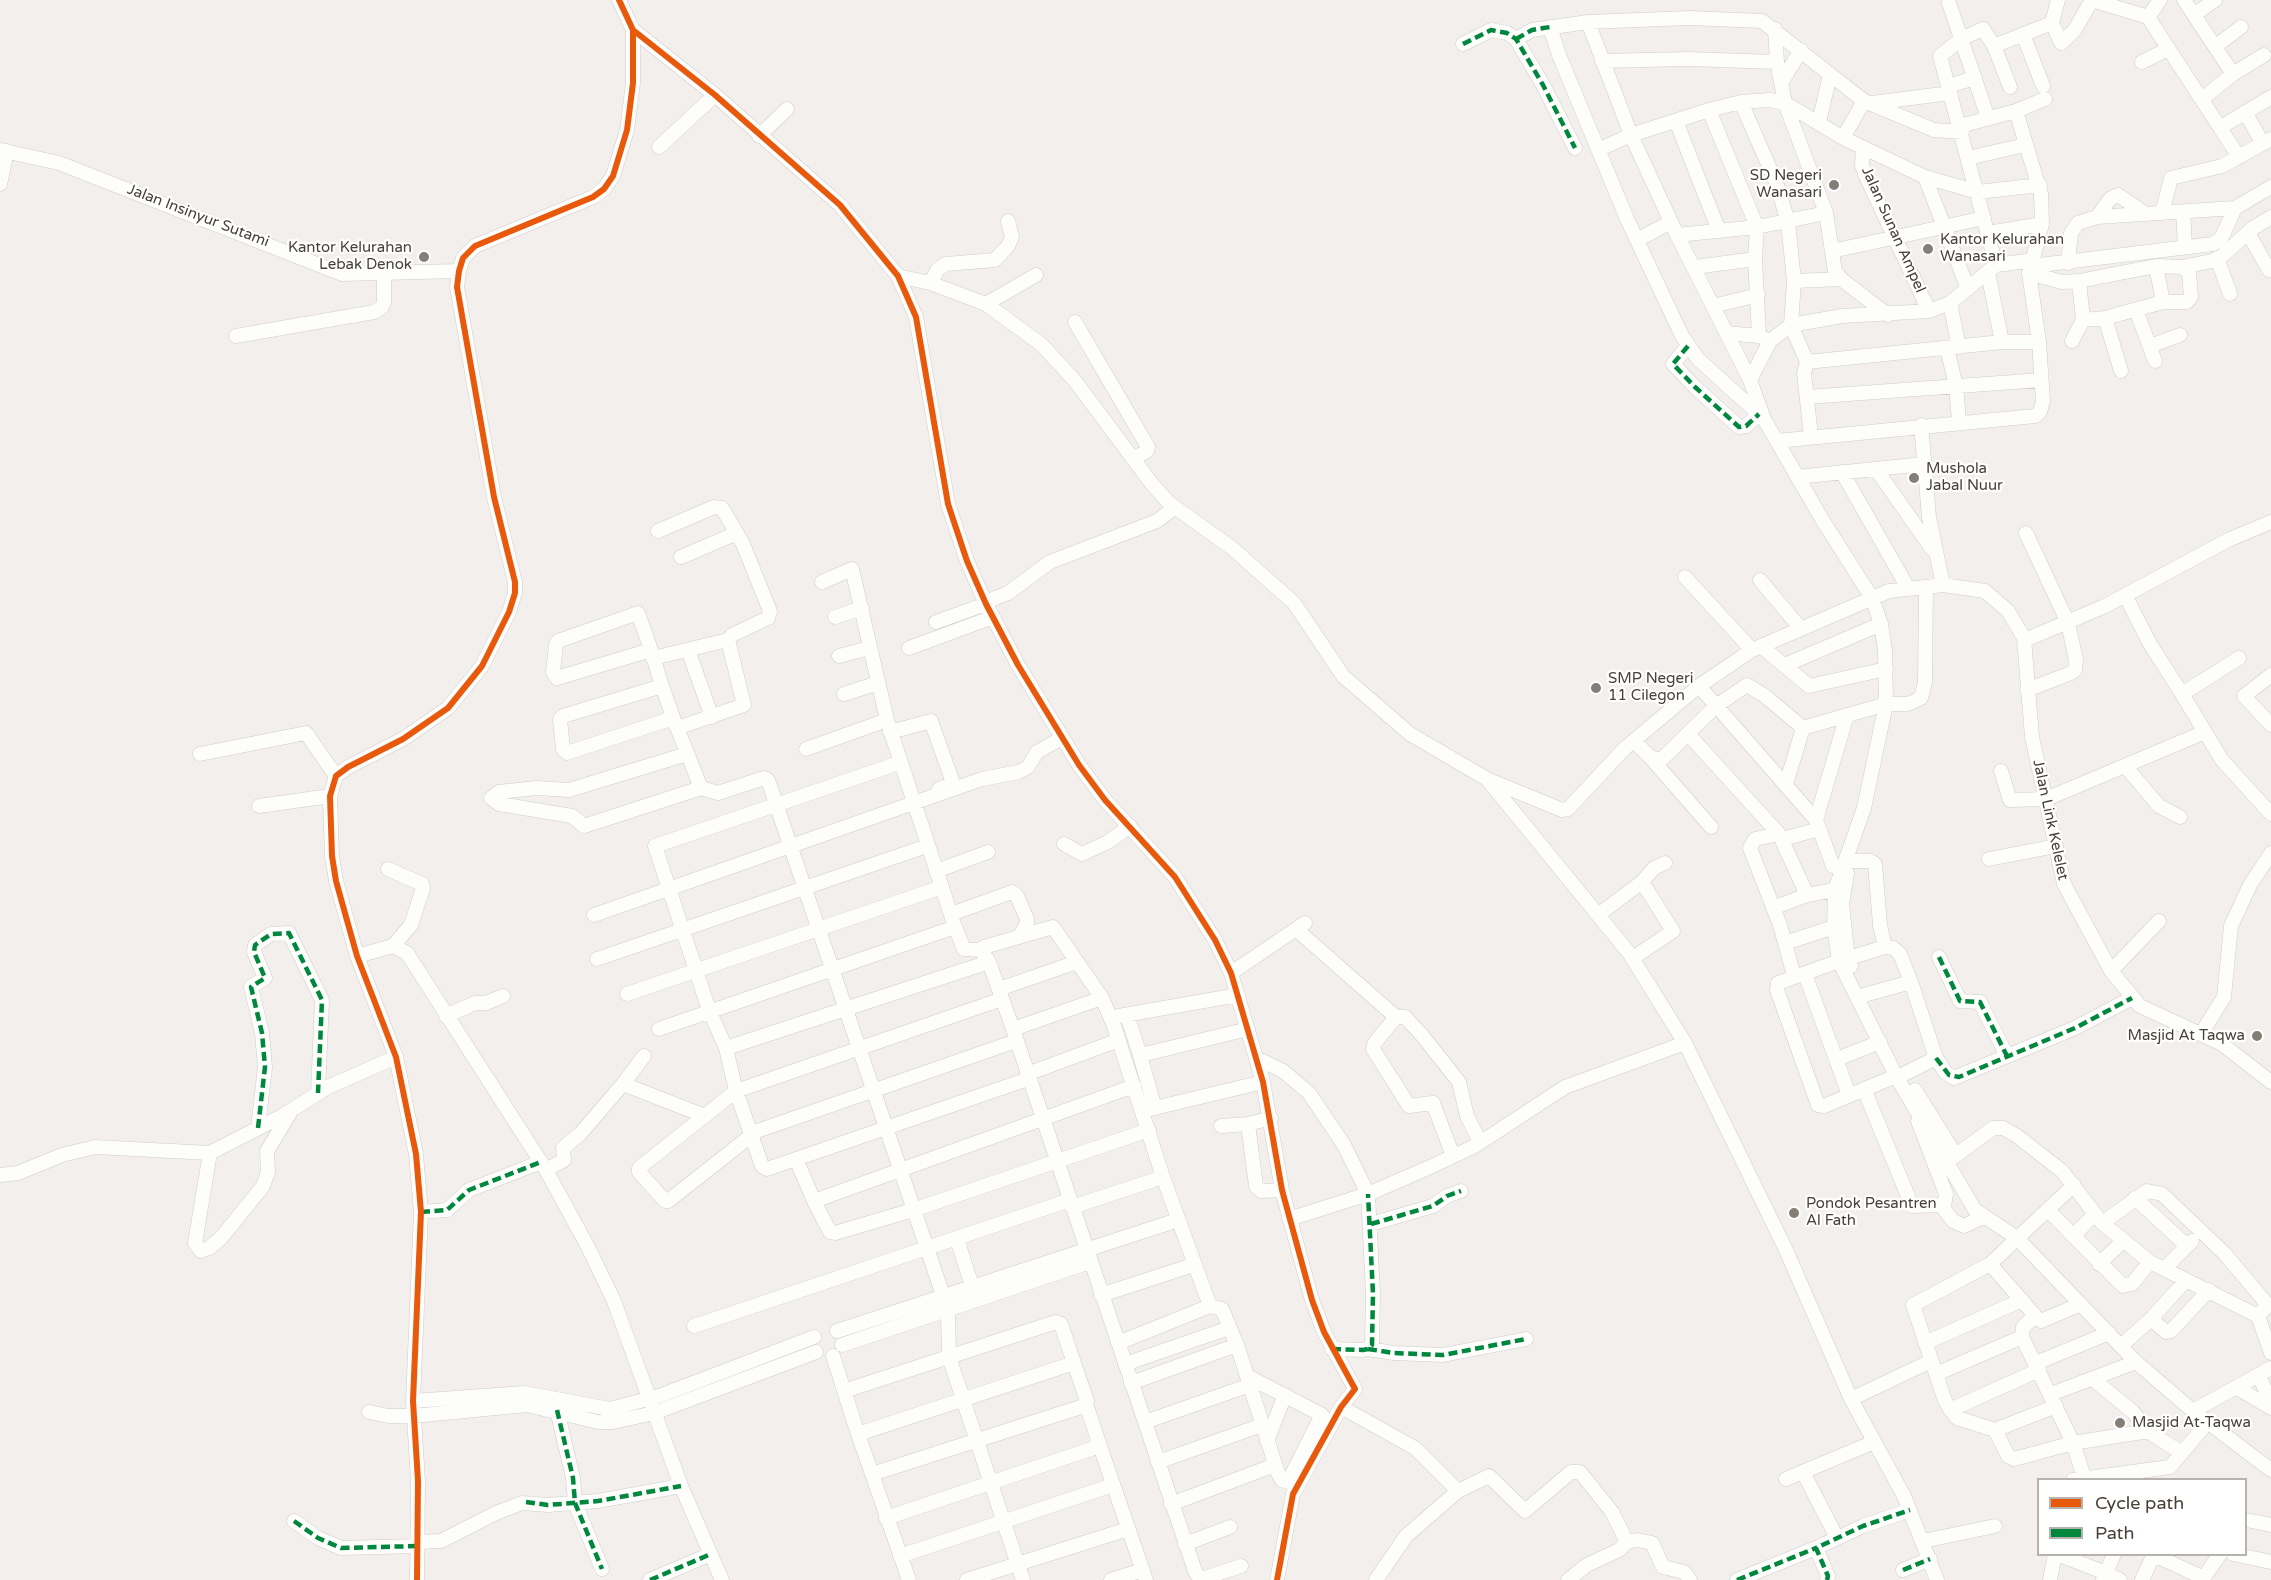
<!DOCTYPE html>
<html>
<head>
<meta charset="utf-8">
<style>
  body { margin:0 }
  #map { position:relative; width:2271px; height:1580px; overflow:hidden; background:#f2efec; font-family:"Varela Round",sans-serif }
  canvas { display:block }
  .legend { position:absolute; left:2037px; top:1478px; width:210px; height:78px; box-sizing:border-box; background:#fff; border:2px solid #b6b3af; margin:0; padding:8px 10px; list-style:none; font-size:18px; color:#484138 }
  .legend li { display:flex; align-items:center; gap:12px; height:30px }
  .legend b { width:30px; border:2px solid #b6b3af }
</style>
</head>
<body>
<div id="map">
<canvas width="2271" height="1580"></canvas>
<ul class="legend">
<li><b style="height:8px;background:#e8590c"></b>Cycle path</li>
<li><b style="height:8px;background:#00873e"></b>Path</li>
</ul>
</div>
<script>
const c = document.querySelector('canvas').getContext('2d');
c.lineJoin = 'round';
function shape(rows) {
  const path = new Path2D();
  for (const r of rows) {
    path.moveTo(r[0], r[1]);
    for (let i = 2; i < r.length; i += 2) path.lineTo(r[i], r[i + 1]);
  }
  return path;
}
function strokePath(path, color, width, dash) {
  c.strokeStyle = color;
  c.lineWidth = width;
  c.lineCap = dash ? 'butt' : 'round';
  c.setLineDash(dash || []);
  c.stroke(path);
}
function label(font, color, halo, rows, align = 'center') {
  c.font = font + ' "Varela Round",sans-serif';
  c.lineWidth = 4.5;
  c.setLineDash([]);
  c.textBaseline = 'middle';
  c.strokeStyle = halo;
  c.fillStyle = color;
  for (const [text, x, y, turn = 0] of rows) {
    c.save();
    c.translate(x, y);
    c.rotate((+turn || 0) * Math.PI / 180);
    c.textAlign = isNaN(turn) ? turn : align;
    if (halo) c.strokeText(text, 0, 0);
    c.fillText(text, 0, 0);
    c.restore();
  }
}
const minor = shape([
  [2058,0,2052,23,2061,43,2074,31,2092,0],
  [2092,0,2148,17,2239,157],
  [2184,0,2233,74],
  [1949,3,1988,118],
  [2195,14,2215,0],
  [2148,17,2160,0],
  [1588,22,1631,135,1677,235,1750,380,1764,419,1823,521,1872,598,1881,624,1885,650,1886,704,1864,808,1835,890,1834,927,1839,961,1896,1076,1975,1210,2017,1238,2136,1362,2193,1411,2271,1470],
  [1550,27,1559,55,1627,219,1682,336,1698,359,1762,417],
  [1775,29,1777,62,1785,103,1826,213,1835,271,1841,279,1888,315],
  [633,30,715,95,840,205,898,276,916,317,948,504,967,561,986,604,1018,665,1079,765,1105,800,1175,877,1215,940,1231,973,1263,1082,1282,1190,1312,1300,1324,1332,1355,1389,1341,1407,1293,1494,1277,1580],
  [2023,34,2043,86],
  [1516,39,1532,30,1588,22,1689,18,1762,21,1864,101,1934,130,1962,132],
  [1463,44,1491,30,1507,33,1516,39,1543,85,1575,148],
  [1994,46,2052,23],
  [2216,46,2241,27],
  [1602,61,1687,59,1777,62],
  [2142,62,2168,49],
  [1781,83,1801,50],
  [1948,86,1975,78],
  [2202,99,2233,74,2264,55],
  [1741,102,1777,185,1788,222,1794,281,1791,325,1807,362,1804,373,1811,436],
  [1872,103,1950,93],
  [1709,110,1757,227,1755,259,1759,336,1770,341],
  [2245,112,2263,144],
  [1676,121,1719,231],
  [1819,122,1830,75],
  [1960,126,2016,111,2045,99],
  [2221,127,2271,97],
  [759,136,787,109],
  [1843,138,1864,101],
  [659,147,715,95],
  [1863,148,1862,165,1865,174,1929,311],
  [0,150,59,163,342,274,459,271],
  [1598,150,1631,135,1709,110,1741,102,1769,100,1785,103,1843,138,1925,177,1978,192,2040,185],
  [1968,158,2025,145],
  [1925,177,1968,289],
  [0,184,7,151],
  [2183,212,2185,246],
  [2162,213,2171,178,2222,166,2271,139],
  [2097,217,2110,199,2118,195,2146,214],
  [1988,233,2042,224],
  [2248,233,2269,270],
  [1677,235,1757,227,1826,213],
  [1637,240,1671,222],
  [1832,251,1984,218],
  [2217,258,2230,294],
  [2068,263,2071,233,2078,223,2097,217,2235,208,2271,187],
  [1996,265,1940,56,1961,39,1983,29,1994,46,2010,87],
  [2032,266,2213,244,2221,239,2235,208],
  [2156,266,2163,302],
  [1695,267,1755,259],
  [1988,273,2002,342],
  [2029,273,2062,282,2079,281,2156,266,2182,267,2212,261,2222,256,2253,228,2271,217],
  [898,276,930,283,986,304,1042,345,1075,381,1152,484,1169,503,1232,548,1294,603,1343,676,1410,734,1487,779,1629,953,1685,1043,1786,1250,1851,1399,1904,1496,1937,1580],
  [1794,281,1841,279],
  [930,283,938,269,946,264,995,260,1008,246,1012,237,1008,221],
  [1950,303,1959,347],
  [986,304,1036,275],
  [1713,306,1758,295],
  [2136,310,2155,361],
  [2105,318,2121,371],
  [2083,320,2105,318,2163,302,2187,302,2191,297,2189,272,2182,267],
  [1075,322,1148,447,1147,451,1133,459],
  [1726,333,1759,336],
  [236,336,374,312,382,307,384,302,384,274],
  [2072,341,2083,320,2079,281],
  [1688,346,1673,364,1695,387,1739,427,1746,426,1759,414],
  [2150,346,2180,335],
  [1947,348,1956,386,1959,421],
  [1807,362,2002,342,2039,342],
  [1750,380,1770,341,1791,325,1842,316,1929,311,1950,303,1996,265,2034,260],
  [1807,397,2041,380],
  [1921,425,1929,517,1943,585],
  [1777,441,2035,416,2040,412,2043,401,2039,342,2029,273,2042,224,2041,194,2016,111],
  [1876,469,1932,549],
  [1842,472,1908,588],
  [1797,477,1924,464],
  [658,531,714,507,722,508,743,544,770,611,768,618,732,635,728,640,744,705,680,727,678,730,701,788,718,793,764,778,768,780,948,1310,949,1357,1023,1580],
  [2026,533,2068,623,2076,660,2075,670,2071,673,2027,690],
  [681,557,737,533],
  [1685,577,1752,650],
  [1760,580,1801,629],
  [822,582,852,569,887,720],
  [2125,595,2150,644,2182,694],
  [985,602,1008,593,1050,562,1157,521,1175,507],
  [835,617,862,608],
  [936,622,986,604],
  [2025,640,2105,606,2228,540,2271,522],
  [1761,646,1809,686,1886,669],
  [909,648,993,617],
  [651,650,638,613,558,641,556,645,553,672,557,678,651,650,662,686],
  [688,650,712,717],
  [839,656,869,648],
  [653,658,728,640],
  [2239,658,2182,694,2222,760,2271,814],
  [1785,665,1881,624],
  [2271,675,2244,696,2271,725],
  [1699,686,1816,820,1833,866,1842,868],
  [844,694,878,683],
  [674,720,662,686,563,716,560,719,563,749,567,753,670,719,678,728],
  [890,732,931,721,952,780,951,784,939,789],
  [1688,734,1779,834,1807,895],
  [1634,741,1650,757,1661,760,1716,706,1747,685,1765,696,1803,728],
  [806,749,887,720,955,927,964,949,981,950],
  [200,754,306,733,336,776],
  [687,754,569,790,536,788,499,792,491,798,499,804,572,816,584,826,701,788],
  [1650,757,1711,827],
  [899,763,655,846,709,1010,726,1048,736,1091,762,1166,767,1169,1028,1079],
  [2126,767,2159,806,2180,817],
  [2001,771,2010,800,2046,799,2205,732],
  [1489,780,1562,810,1568,809,1625,748,1699,686,1752,650,1889,591,1943,585,1985,591,2008,611,2024,638,2032,737,2064,884,2111,971,2140,1006,2222,1044,2271,1082],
  [1786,784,1803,728,1886,704,1908,704,1921,698,1925,682,1926,587],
  [259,806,330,796],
  [1816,820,1847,715],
  [1779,834,1755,839,1750,848,1780,925,1794,976],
  [1783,839,1819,829],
  [1064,844,1082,854,1108,842,1130,826],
  [1989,859,2056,846],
  [1845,861,1870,861,1875,864,1880,925,1885,947],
  [388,869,422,884,423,888,411,925,393,946],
  [936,871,988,852],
  [1847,873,1842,904,1848,959,1851,966],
  [1773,908,1807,895,1835,890],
  [951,914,1012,892,1017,896,1027,919,1027,924,1020,935],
  [594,915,982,779,1019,772,1028,767,1037,752,1062,738],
  [1598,915,1642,882],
  [1297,930,1396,1017,1405,1017,1421,1034,1459,1082,1467,1116,1480,1142],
  [1785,943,1834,927],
  [357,956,393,946,407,953,546,1170,588,1247,614,1301,681,1486,722,1580],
  [1939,957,1960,1001,1980,1002,2007,1056],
  [1633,958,1673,931,1642,882,1654,868,1665,863],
  [597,959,927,846],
  [2111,971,2159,921],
  [1231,973,1305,923],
  [1805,974,1849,1095],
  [999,989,1077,962],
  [627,994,942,887],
  [1864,995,1911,982],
  [1002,999,736,1091,639,1168,639,1172,665,1201,668,1201,757,1131,1016,1041],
  [1127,1015,1139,1052,1145,1054,1248,1029],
  [446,1016,475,1003,486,1003,503,996],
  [1119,1016,1238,995],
  [1396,1017,1374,1044,1373,1049,1409,1106,1433,1103,1453,1156],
  [659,1029,955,927],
  [1013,1029,1102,998],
  [2201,1034,2224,997,2231,926,2250,885,2271,853],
  [726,1048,989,962],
  [1139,1052,1155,1108],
  [1256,1058,1283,1071,1309,1093,1344,1145,1368,1194,1373,1294,1372,1345,1368,1349,1363,1350,1332,1349],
  [1837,1059,1880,1042],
  [1027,1074,1119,1040],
  [1904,1074,1936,1058],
  [1896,1076,1824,1106,1818,1105,1777,990,1778,983,1839,961,1885,947,1893,948,1900,954,1911,982,1936,1058,1946,1073,1954,1078,2075,1028,2132,998],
  [623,1084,644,1056],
  [1864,1089,1912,1206,1941,1205,1953,1221,1964,1226,1983,1217],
  [1915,1090,1955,1154],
  [1142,1111,1263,1082],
  [1918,1121,1946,1194,1944,1207],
  [1248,1124,1256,1186,1261,1191,1282,1190],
  [1221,1126,1248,1124,1271,1118],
  [258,1128,265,1067,262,1033,251,987,265,978,254,952,255,945,271,934,289,933,322,1000,318,1093],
  [210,1153,195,1243,201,1251,209,1248,221,1238,263,1186,268,1172,267,1151,290,1113],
  [796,1159,814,1201,1134,1086],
  [1948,1161,1993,1128,2003,1128,2017,1136,2062,1171,2102,1223,2150,1262,2258,1316,2271,1353],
  [546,1170,564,1160,563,1148,580,1134,623,1084,705,1116],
  [0,1175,18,1173,62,1155,95,1147,210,1153,282,1116,328,1087,396,1057],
  [2135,1198,2187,1246],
  [814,1201,830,1232,835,1233,913,1210,1149,1130],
  [1072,1207,1163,1177],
  [2049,1211,2123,1286,2132,1284,2150,1262],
  [421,1212,447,1210,469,1190,541,1162],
  [1289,1219,1368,1194,1430,1167,1475,1146,1565,1087,1685,1043],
  [2102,1223,2147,1191,2162,1194,2224,1253,2268,1305,2258,1316],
  [1371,1224,1433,1206,1447,1196,1461,1191],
  [2073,1236,2095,1214],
  [957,1239,972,1286],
  [1990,1264,2038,1319,2041,1321,2081,1304],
  [2099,1264,2123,1241],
  [2164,1269,2192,1241],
  [1101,1295,1193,1265],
  [1210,1306,1163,1177,1114,1026,1102,998,1053,927,984,947,981,950,989,962,1013,1029,1195,1571,1199,1577,1205,1578,1241,1566],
  [2035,1316,2023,1327,2022,1337,2073,1443,2084,1477],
  [2151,1319,2166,1332,2171,1331,2209,1290],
  [694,1326,1070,1200],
  [837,1331,1178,1220],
  [1118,1343,1210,1306,1222,1309,1237,1345,1278,1473,1282,1480,1288,1482,1322,1415,1247,1376],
  [1925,1343,2022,1300],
  [842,1345,1090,1262],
  [2122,1345,2151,1319,2186,1280],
  [1368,1349,1394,1353,1443,1355,1526,1339],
  [833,1356,858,1434,1074,1363,1061,1324,1056,1322,844,1391],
  [2036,1363,2109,1333],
  [1125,1364,1229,1328],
  [1936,1374,2022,1337],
  [2258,1376,2271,1400],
  [2094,1380,2133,1412,2149,1432],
  [1131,1383,1237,1345],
  [2236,1387,2271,1408],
  [2051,1394,2136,1362],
  [1851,1399,1931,1361],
  [413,1401,524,1393,610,1409,659,1396,814,1337],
  [1086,1404,1100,1446],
  [2056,1406,1995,1430,1957,1418,1945,1401,1913,1305,1990,1264,2074,1185],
  [1341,1407,1415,1448,1458,1491,1406,1536,1376,1580],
  [557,1410,573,1478,575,1503,602,1569],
  [1950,1410,2039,1370],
  [2193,1411,2271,1368],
  [369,1412,388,1416,413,1416,527,1405,598,1422,613,1422,654,1413,816,1352],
  [1145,1422,1250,1385],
  [1995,1430,2008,1456,2014,1459,2073,1443,2142,1432,2149,1432,2182,1453],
  [858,1434,872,1474,1084,1406,1087,1401,1074,1363],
  [1267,1441,1285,1395],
  [1158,1462,1262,1425],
  [1803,1472,1837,1538],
  [872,1474,909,1580],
  [1786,1479,1874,1442],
  [2073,1480,2170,1467,2208,1422],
  [1458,1491,1489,1476,1525,1511,1571,1472,1580,1472,1612,1512,1627,1542,1619,1550,1587,1565,1568,1580],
  [1171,1504,1275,1465],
  [886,1518,1100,1446,1146,1580],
  [2246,1520,2271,1525],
  [294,1521,318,1538,341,1548,418,1546],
  [1923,1541,1995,1526],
  [418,1542,441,1541,496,1513,522,1503,548,1505,598,1501,681,1486],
  [1627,1542,1637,1540,1652,1543,1663,1567,1684,1572,1690,1580],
  [1185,1544,1230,1527],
  [2057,1554,2106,1573,2103,1580],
  [2114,1554,2106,1573,2120,1580],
  [2233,1554,2271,1562],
  [2154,1555,2204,1578],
  [900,1556,1113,1485],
  [1903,1570,1930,1559],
  [417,1580,418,1481,413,1401,421,1212,416,1154,396,1057,357,956,336,881,332,856,330,796,336,776,348,767,403,739,448,708,482,666,509,612,515,593,515,582,494,497,457,287,459,271,463,258,475,246,593,197,604,189,613,176,627,130,633,83,633,30,619,0],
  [650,1580,711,1554],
  [967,1580,1128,1529],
  [1111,1580,1143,1570],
  [1737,1580,1816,1548],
  [1827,1580,1828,1576,1816,1548,1863,1526,1910,1510],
  [2050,1580,2055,1554],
  [2142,1580,2154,1554],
  [2202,1580,2220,1554]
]);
const quiet = shape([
  [1516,39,1532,30,1550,27],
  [1463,44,1491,30,1507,33,1516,39,1543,85,1575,148],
  [1688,346,1673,364,1695,387,1739,427,1746,426,1759,414],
  [1939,957,1960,1001,1980,1002,2007,1056],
  [1936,1058,1949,1075,1959,1077,2075,1028,2132,998],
  [258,1128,265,1067,262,1033,251,987,265,978,254,952,255,945,271,934,289,933,322,1000,318,1093],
  [421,1212,447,1210,469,1190,541,1162],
  [1371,1224,1433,1206,1447,1196,1461,1191],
  [1332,1349,1363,1350,1368,1349,1372,1345,1373,1294,1368,1194],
  [1368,1349,1394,1353,1443,1355,1526,1339],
  [557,1410,573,1478,575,1503,602,1569],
  [526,1502,548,1505,598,1501,681,1486],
  [294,1521,318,1538,341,1548,418,1546],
  [1903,1570,1930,1559],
  [650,1580,711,1554],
  [1737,1580,1816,1548],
  [1827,1580,1828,1576,1816,1548,1863,1526,1910,1510]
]);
const cycleway = shape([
  [633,30,715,95,840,205,898,276,916,317,948,504,967,561,986,604,1018,665,1079,765,1105,800,1175,877,1215,940,1231,973,1263,1082,1282,1190,1312,1300,1324,1332,1355,1389,1341,1407,1293,1494,1277,1580],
  [417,1580,418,1481,413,1401,421,1212,416,1154,396,1057,357,956,336,881,332,856,330,796,336,776,348,767,403,739,448,708,482,666,509,612,515,593,515,582,494,497,457,287,459,271,463,258,475,246,593,197,604,189,613,176,627,130,633,83,633,30,619,0]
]);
const markers = [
  [1834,185,6,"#847e77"],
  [1928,249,6,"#847e77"],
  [424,257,6,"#847e77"],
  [1914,478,6,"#847e77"],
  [1596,688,6,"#847e77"],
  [2257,1036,6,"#847e77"],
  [1794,1213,6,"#847e77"],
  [2120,1423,6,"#847e77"]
];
const poiNames = [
  ["SD Negeri",1822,176,"right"],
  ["Wanasari",1822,193,"right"],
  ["Kantor Kelurahan",1940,240],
  ["Wanasari",1940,257],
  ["Kantor Kelurahan",412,248,"right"],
  ["Lebak Denok",412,265,"right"],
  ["Mushola",1926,469],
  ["Jabal Nuur",1926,486],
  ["SMP Negeri",1608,679],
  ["11 Cilegon",1608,696],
  ["Masjid At Taqwa",2245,1036,"right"],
  ["Pondok Pesantren",1806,1204],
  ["Al Fath",1806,1221],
  ["Masjid At-Taqwa",2132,1423]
];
const streetNames = [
  ["Jalan Insinyur Sutami",198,216,21],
  ["Jalan Sunan Ampel",1893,230,66],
  ["Jalan Link Kelelet",2050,820,78]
];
strokePath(minor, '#d0cdca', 15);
strokePath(minor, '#fdfdfc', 14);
strokePath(quiet, '#00873e', 4.5, [9, 4.5]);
strokePath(cycleway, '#e8590c', 6);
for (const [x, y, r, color] of markers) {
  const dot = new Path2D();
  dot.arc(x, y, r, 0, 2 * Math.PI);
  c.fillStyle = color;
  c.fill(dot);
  strokePath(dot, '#fff', 2);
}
label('15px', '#484138', '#fff', poiNames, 'left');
label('15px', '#484138', '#fff', streetNames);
</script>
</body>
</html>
